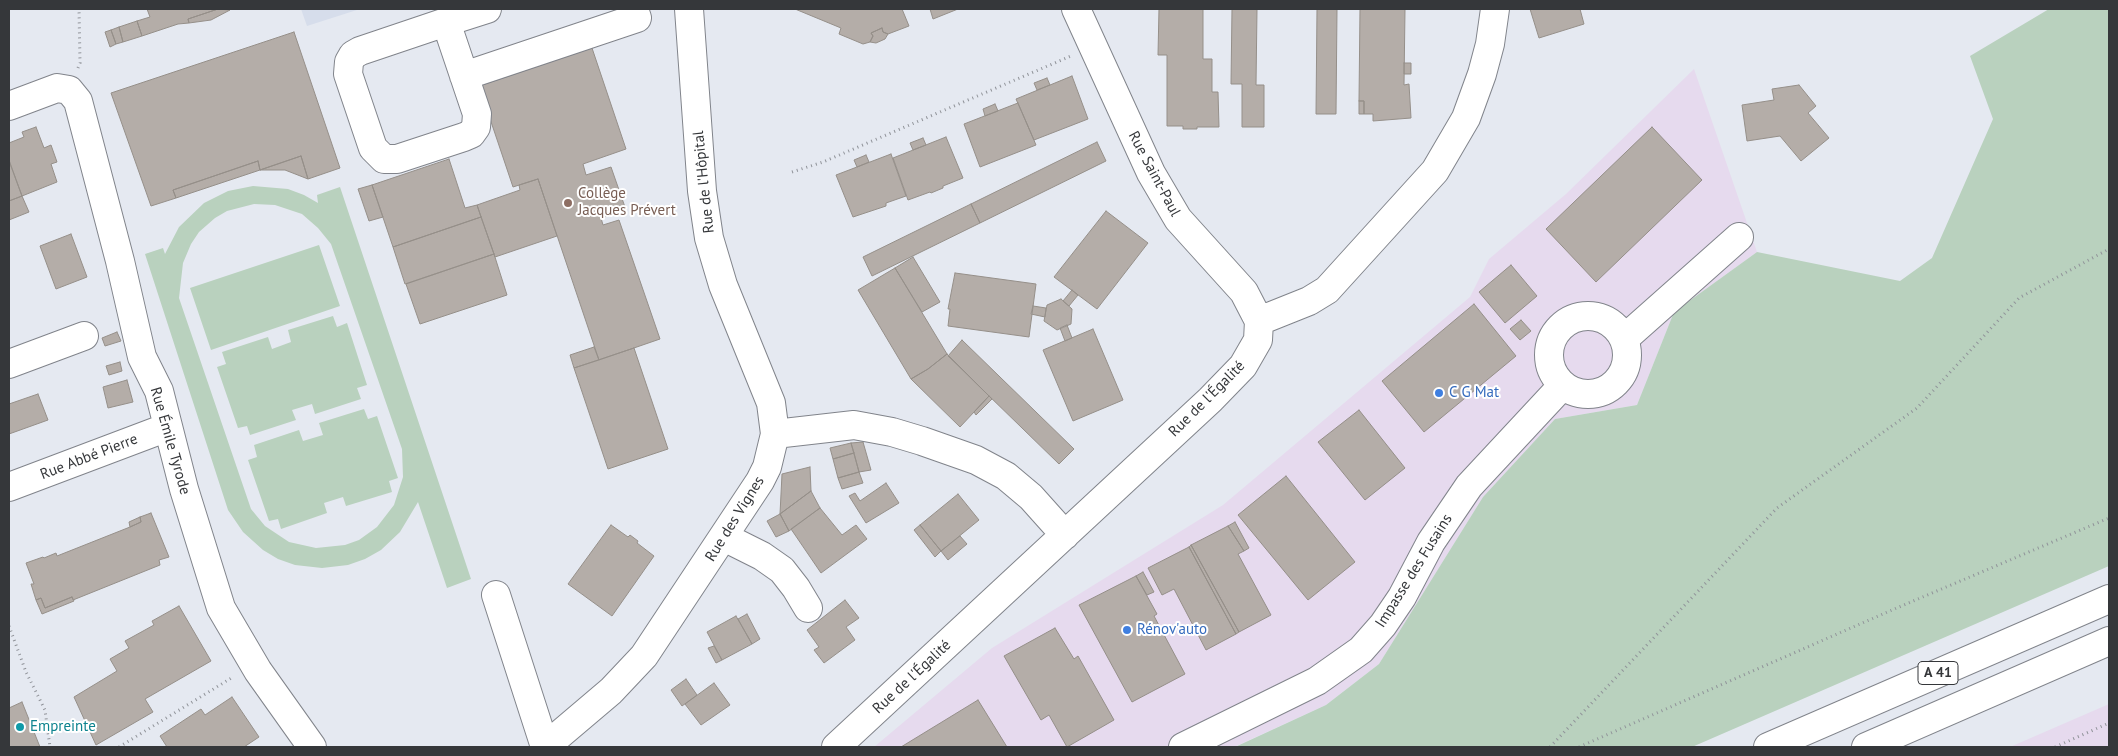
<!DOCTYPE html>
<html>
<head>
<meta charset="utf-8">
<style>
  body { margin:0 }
  #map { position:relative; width:2118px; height:756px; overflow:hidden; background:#e5e9f1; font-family:"PT Sans",sans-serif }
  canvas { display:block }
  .frame { position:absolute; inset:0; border:10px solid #35373a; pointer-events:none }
</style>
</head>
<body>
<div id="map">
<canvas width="2118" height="756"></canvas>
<div class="frame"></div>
</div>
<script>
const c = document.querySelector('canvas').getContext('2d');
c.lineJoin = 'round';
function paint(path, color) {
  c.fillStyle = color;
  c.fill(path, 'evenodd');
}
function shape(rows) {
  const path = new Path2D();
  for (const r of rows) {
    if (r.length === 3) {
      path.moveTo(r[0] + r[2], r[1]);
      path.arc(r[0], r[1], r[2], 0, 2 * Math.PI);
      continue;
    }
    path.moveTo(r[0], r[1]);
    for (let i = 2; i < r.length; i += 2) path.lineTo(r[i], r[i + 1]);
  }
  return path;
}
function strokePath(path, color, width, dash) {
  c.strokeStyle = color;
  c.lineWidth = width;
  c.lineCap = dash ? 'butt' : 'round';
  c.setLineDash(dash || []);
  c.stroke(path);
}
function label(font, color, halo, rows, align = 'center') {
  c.font = font + ' "PT Sans",sans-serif';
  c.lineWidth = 4;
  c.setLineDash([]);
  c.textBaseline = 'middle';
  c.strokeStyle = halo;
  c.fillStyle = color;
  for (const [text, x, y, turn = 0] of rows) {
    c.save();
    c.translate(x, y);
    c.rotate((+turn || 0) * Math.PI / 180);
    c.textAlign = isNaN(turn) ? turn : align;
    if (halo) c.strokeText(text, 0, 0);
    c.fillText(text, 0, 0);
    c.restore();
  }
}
const industrial = shape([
  [1694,69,1757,252,1674,312,1637,405,1555,419,1483,497,1379,664,1326,705,1234,747,874,747,992,648,1223,505,1470,297,1489,259,1566,194],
  [2109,704,2109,747,2009,747,2010,747]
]);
const built = shape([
  [301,9,360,9,307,26]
]);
const green = shape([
  [2049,9,2109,9,2109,566,1692,747,1235,747,1326,705,1379,664,1483,497,1555,419,1637,405,1674,312,1757,252,1900,281,1932,258,1993,119,1970,56],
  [253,186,288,189,304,195,318,203,317,195,340,187,471,579,447,588,418,502,400,532,381,550,365,559,348,565,322,568,295,565,278,559,263,550,243,532,228,510,145,254,163,248,165,254,179,227,204,203,228,191],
  [254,204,275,205,302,214,318,228,331,244,402,449,403,477,394,505,377,527,359,540,345,545,316,548,289,542,265,526,251,509,179,298,183,263,191,244,199,232,215,218,227,211],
  [319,245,340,306,211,350,190,288],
  [333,316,337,327,347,323,367,385,357,388,361,399,315,414,312,404,292,410,296,420,250,435,247,426,238,428,217,367,226,364,222,352,268,337,272,349,291,342,288,330],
  [364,409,368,419,377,416,398,478,389,481,392,492,346,506,343,497,324,503,327,513,281,529,278,519,269,521,248,460,257,457,254,445,299,430,303,441,323,435,319,423]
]);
const building = shape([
  [147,9,218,9,188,19,189,23,178,24,142,36,137,21,150,17,147,9],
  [218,9,230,10,211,20,189,23,188,19,218,9],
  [795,9,902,9,909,26,888,34,883,32,882,28,871,33,873,36,870,42,863,44,839,34,841,28,795,9],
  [930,9,958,9,933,19,930,9],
  [1159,9,1207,9,1203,9,1203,59,1212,59,1212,92,1218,92,1219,127,1197,127,1197,129,1183,129,1183,126,1167,126,1167,55,1158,55,1159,9],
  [1232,9,1257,9,1256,85,1264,85,1264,127,1242,127,1242,84,1231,84,1232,9],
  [1317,9,1337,9,1336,114,1316,114,1317,9],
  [1360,9,1405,9,1404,85,1409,84,1411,118,1373,121,1373,114,1364,114,1364,101,1359,101,1360,9],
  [1530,9,1580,9,1584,24,1539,38,1530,9],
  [137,21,142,36,123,42,119,27,137,21],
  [119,27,123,42,116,44,111,30,119,27],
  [882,28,883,32,888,34,885,39,876,43,870,42,873,36,871,33,882,28],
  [111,30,116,44,110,47,105,32,111,30],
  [294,32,340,168,308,179,301,156,260,170,258,161,173,190,176,198,151,206,111,93,294,32],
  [592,48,626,149,583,164,586,175,611,167,626,210,601,218,603,225,619,220,660,339,599,360,538,179,513,187,479,86,592,48],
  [1404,63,1411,63,1411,74,1404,74,1404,63],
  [1072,76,1088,119,1034,140,1016,99,1072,76],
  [1047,78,1050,85,1037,90,1034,83,1047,78],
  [1799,85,1816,106,1808,113,1829,138,1801,161,1780,136,1747,141,1742,105,1774,100,1772,89,1799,85],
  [1359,101,1364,101,1364,114,1359,114,1359,101],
  [1018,103,1036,145,980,167,964,124,1018,103],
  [995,104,998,111,985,116,983,109,995,104],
  [36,127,44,148,51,145,57,162,51,164,57,182,22,196,9,160,9,143,24,137,22,132,36,127],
  [1652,127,1702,180,1596,282,1546,229,1652,127],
  [946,137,963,178,943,186,943,188,931,193,930,192,908,200,893,158,946,137],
  [923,138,926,145,913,150,910,143,923,138],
  [1097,142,1106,161,980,223,971,204,1097,142],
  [891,154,906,196,886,203,886,206,853,217,836,175,891,154],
  [866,155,869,162,857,167,854,160,866,155],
  [301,156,308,179,285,170,260,170,301,156],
  [449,159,465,208,477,205,481,217,393,247,372,185,449,159],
  [9,161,22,196,9,201,9,161],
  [258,161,260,170,176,198,173,190,258,161],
  [538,179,557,236,495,257,477,205,520,190,519,185,538,179],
  [372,185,383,217,369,221,358,189,372,185],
  [22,196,29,212,9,220,9,201,22,196],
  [971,204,980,223,872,276,863,257,971,204],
  [1106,211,1148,243,1097,309,1054,277,1106,211],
  [481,217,494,254,405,284,393,247,481,217],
  [71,234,87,277,56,289,40,246,71,234],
  [494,254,507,295,420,324,406,284,494,254],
  [913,257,940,302,922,312,895,268,913,257],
  [1511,265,1537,296,1505,323,1479,292,1511,265],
  [895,268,947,354,928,369,911,379,858,290,895,268],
  [955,273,1036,284,1029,337,948,326,950,309,948,309,955,273],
  [1072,290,1078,295,1069,306,1063,301,1072,290],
  [1061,299,1072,309,1071,324,1057,330,1044,321,1047,305,1061,299],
  [1474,304,1516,356,1424,432,1382,381,1474,304],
  [1033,306,1046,308,1045,317,1031,314,1033,306],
  [1521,320,1531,331,1520,340,1510,329,1521,320],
  [1067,325,1072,338,1065,341,1060,328,1067,325],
  [1093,329,1123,400,1073,421,1043,350,1093,329],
  [117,332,121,341,105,346,102,338,117,332],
  [962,340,1074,449,1059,464,948,356,962,340],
  [594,347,599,360,574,368,570,355,594,347],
  [634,348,668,449,608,469,574,368,634,348],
  [947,354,989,396,960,427,911,379,928,369,947,354],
  [120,362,122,371,109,375,106,366,120,362],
  [127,380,133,402,108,408,103,387,127,380],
  [38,394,48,420,9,434,9,404,38,394],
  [989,396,992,399,976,415,974,412,989,396],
  [1359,410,1405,468,1365,500,1318,442,1359,410],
  [863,442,871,470,859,472,851,443,863,442],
  [851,443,854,453,833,459,830,448,851,443],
  [854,453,859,472,838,478,833,459,854,453],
  [810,467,811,491,780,514,782,474,810,467],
  [859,472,863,483,842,489,838,478,859,472],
  [1286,476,1355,562,1308,600,1238,515,1286,476],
  [886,483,899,503,866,523,849,496,855,493,860,501,886,483],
  [811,491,820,508,789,531,780,514,811,491],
  [958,494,979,520,941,551,920,525,958,494],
  [820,508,842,535,856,525,867,539,821,573,791,529,820,508],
  [151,513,169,557,159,560,160,565,73,600,72,597,45,608,41,598,36,600,31,584,34,584,26,563,43,557,44,558,56,553,57,556,130,527,141,522,140,517,151,513],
  [780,514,789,531,776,537,767,521,780,514],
  [140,517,141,522,130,527,129,522,140,517],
  [1235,522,1249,548,1244,551,1228,526,1235,522],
  [611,525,628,537,630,535,638,541,637,543,654,556,612,616,568,584,611,525],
  [920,525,941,551,935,557,914,530,920,525],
  [1228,526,1244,551,1238,554,1271,615,1239,632,1191,545,1228,526],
  [960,536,967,544,948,560,941,551,960,536],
  [1191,545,1239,632,1236,634,1189,547,1191,545],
  [1189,547,1236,634,1206,650,1174,589,1162,595,1148,568,1189,547],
  [1143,572,1154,592,1147,595,1136,576,1143,572],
  [1136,576,1157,614,1154,616,1185,674,1132,702,1079,605,1136,576],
  [72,597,74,601,42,614,36,600,41,598,45,608,72,597],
  [845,600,859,618,846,627,855,640,824,663,814,650,819,647,807,630,845,600],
  [179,606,211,661,145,699,153,712,96,745,74,697,117,671,110,659,129,648,125,641,154,625,152,621,179,606],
  [747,614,760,639,752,644,738,619,747,614],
  [736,616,752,644,722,660,707,632,736,616],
  [1055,628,1074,659,1078,656,1114,720,1067,747,1049,715,1041,720,1004,656,1055,628],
  [714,646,722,660,716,663,708,648,714,646],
  [686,679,697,695,682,706,671,690,686,679],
  [714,683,730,705,701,725,685,704,714,683],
  [232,697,259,737,244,747,167,747,160,736,201,709,205,715,232,697],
  [978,700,1007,747,901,747,978,700],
  [22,702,40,747,9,747,9,708,22,702]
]);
const path = shape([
  [78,68,80,63,79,9],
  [792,172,823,162,1071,56],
  [9,626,26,672,45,710,50,747],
  [119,747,233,677],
  [1550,747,1777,508,1917,408,2019,298,2109,249],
  [1579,747,1892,610,2109,518],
  [2055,747,2109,723]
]);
const minor = shape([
  [446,22,477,114,476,127,471,134,464,137,397,159,384,159,373,148,348,74,349,62,353,55,360,51,446,22,487,9],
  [464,76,637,18,634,9],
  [9,106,57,88,69,90,78,101,120,261,142,357,159,391,184,489,221,608,258,671,312,747],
  [1588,355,39],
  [1259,321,1309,301,1327,290,1435,171,1466,118,1482,74,1490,44,1495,9],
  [1624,339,1739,237],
  [9,364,84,336],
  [775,434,854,425,892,432,922,441,976,460,1006,476,1031,497,1065,535],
  [9,487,168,427],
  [724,537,762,556,782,570,796,588,808,608],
  [496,595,545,747],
  [545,747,611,691,644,656,760,481,767,467,775,434,771,403,723,285,709,238,702,191,689,9],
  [836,747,1210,400,1243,366,1258,340,1259,321,1244,292,1178,219,1151,173,1076,9],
  [1183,747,1317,681,1361,650,1383,625,1402,597,1431,542,1469,486,1563,385]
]);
const highway = shape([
  [1768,747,2109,599],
  [1866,747,2109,641]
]);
const markers = [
  [568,203,5,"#8d6e63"],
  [1439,393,5,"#3f7fe0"],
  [1127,630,5,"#3f7fe0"],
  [20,727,5,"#0f9aa8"]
];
const shields = [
  [1938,673,40]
];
const shieldNames = [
  ["A 41",1938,673]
];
const streetNames = [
  ["Rue Saint-Paul",1154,174,62],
  ["Rue de l'Hôpital",704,182,-96],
  ["Rue de l'Égalité",1207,399,-45],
  ["Rue Émile Tyrode",170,441,74],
  ["Rue Abbé Pierre",89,457,-21],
  ["Rue des Vignes",735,519,-58],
  ["Impasse des Fusains",1414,571,-58],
  ["Rue de l'Égalité",912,677,-43]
];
const educationNames = [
  ["Collège",578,194],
  ["Jacques Prévert",578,211]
];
const shopNames = [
  ["C G Mat",1449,393],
  ["Rénov'auto",1137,630]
];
const cultureNames = [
  ["Empreinte",30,727]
];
paint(industrial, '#e6daee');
paint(built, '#d6ddeb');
paint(green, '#b9d1be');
paint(building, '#b4ada8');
strokePath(building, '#958f89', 1);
strokePath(minor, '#81848b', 30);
strokePath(highway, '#81848b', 30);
strokePath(path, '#909399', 3, [1, 4]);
strokePath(minor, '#fff', 28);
strokePath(highway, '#fff', 28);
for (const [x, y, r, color] of markers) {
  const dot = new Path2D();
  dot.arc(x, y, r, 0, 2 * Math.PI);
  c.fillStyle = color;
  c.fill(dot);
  strokePath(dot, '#fff', 2);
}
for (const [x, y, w] of shields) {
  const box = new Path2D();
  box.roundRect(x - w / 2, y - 11.5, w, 23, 4);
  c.fillStyle = '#fff';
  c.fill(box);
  strokePath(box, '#35373a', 1);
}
label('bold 14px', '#35373a', null, shieldNames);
label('15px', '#35373a', '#fff', streetNames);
label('15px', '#785e54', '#fff', educationNames, 'left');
label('15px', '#366cbe', '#fff', shopNames, 'left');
label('15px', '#0d838f', '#fff', cultureNames, 'left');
</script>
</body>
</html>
